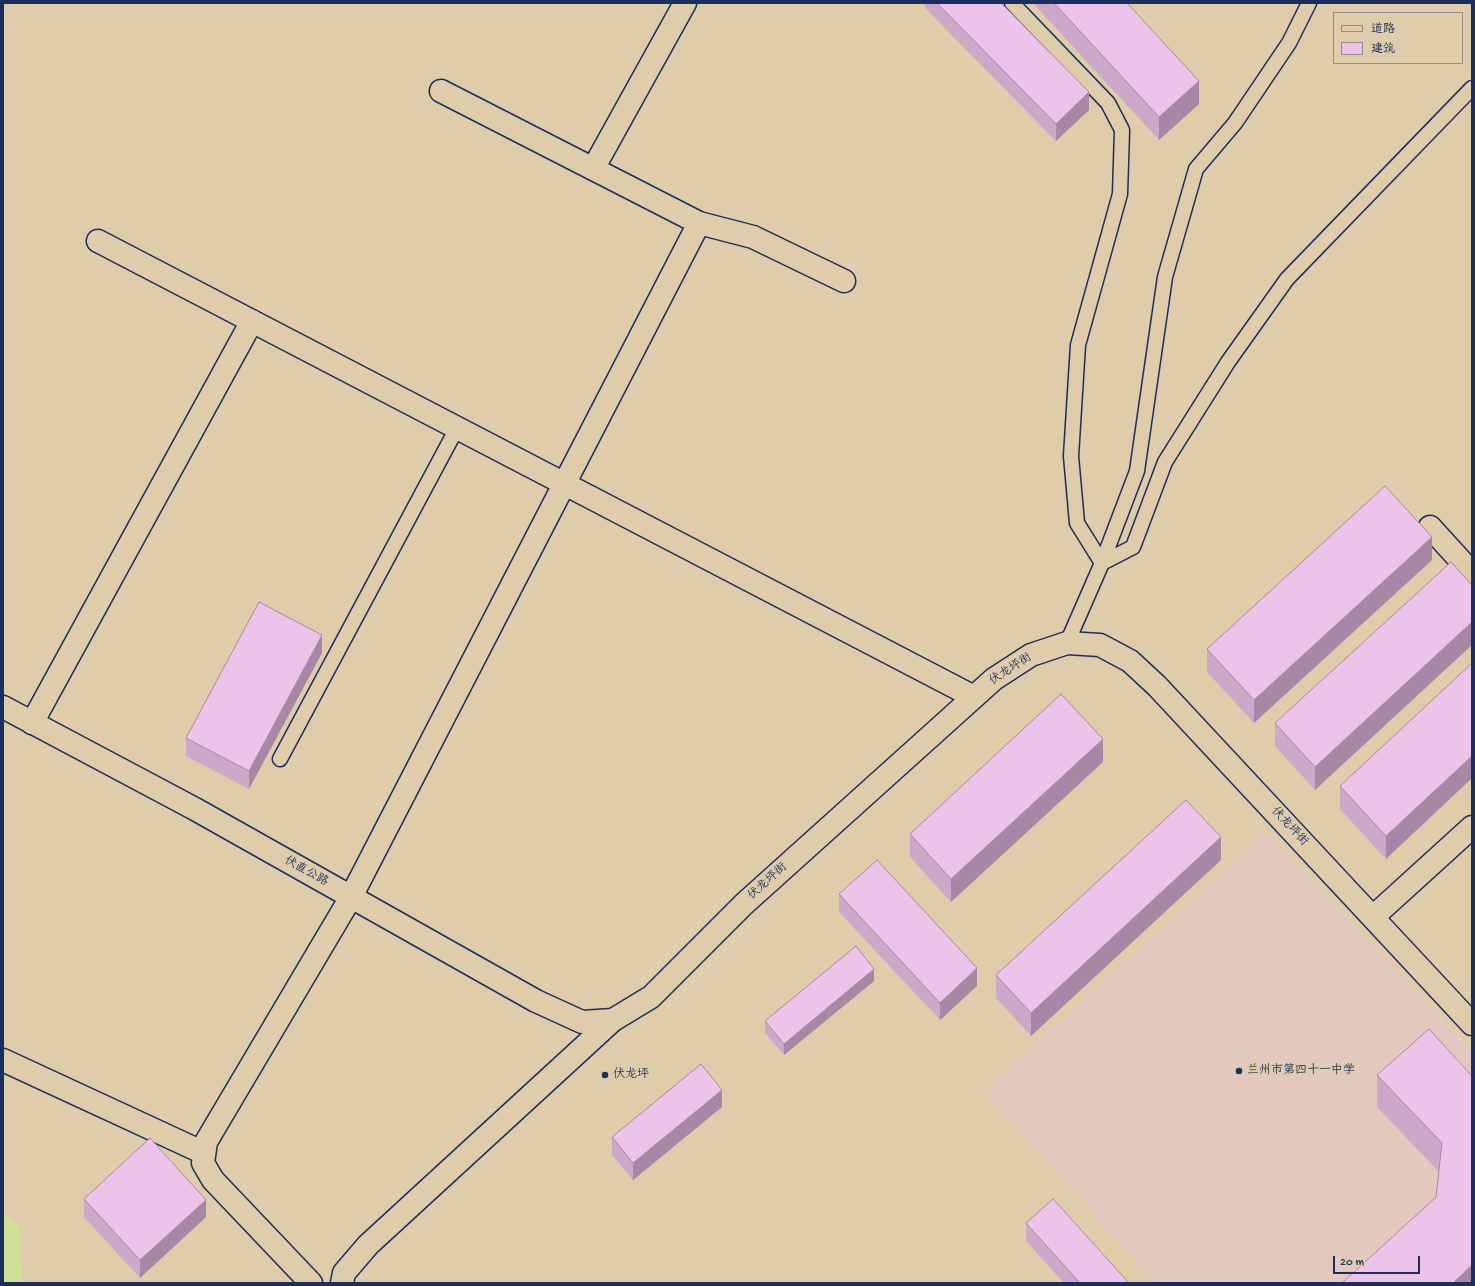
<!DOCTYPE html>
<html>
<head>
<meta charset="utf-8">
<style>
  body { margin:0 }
  #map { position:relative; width:1475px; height:1286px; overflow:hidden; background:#deccaa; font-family:"Gochi Hand","LXGW WenKai TC",sans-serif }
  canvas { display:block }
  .frame { position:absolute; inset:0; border:4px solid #1b2f5e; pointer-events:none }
  .legend { position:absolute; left:1333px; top:12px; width:130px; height:52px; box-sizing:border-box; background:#deccaa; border:1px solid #908d8c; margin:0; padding:5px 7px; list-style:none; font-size:12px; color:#1b2f5e }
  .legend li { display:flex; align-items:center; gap:8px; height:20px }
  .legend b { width:20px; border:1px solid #908d8c }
  .scale { position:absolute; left:1333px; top:1256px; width:87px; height:18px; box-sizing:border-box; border:2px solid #1b2f5e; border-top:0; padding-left:5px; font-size:12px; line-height:14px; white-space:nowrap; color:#1b2f5e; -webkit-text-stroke:3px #deccaa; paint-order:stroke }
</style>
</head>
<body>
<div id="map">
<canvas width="1475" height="1286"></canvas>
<div class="frame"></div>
<ul class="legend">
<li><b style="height:5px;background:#deccaa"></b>道路</li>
<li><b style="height:11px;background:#eec3ea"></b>建筑</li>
</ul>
<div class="scale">20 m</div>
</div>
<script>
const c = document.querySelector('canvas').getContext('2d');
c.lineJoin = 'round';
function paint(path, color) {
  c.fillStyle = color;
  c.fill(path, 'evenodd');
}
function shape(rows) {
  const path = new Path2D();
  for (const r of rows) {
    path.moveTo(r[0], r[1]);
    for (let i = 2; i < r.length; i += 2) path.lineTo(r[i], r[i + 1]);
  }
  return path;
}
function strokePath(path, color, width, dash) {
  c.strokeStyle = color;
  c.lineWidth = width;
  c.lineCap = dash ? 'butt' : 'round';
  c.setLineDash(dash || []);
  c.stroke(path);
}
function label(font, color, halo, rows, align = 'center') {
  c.font = font + ' "Gochi Hand","LXGW WenKai TC",sans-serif';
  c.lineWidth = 3;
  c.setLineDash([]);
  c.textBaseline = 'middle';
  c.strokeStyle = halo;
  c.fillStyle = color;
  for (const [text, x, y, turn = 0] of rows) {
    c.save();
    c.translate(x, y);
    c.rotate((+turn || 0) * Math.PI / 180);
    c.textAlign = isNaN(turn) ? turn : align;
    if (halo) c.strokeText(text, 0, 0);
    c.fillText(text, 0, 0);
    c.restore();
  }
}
const built = shape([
  [1265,833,1472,1049,1472,1283,1157,1283,983,1092]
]);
const green = shape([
  [3,1214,19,1226,22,1283,3,1283]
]);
const lane = shape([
  [1012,3,1108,103,1122,130,1120,194,1078,345,1071,456,1077,523,1102,563,1133,547,1165,462,1228,362,1287,279,1472,88],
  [1067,643,1102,563,1137,471,1165,277,1196,169,1235,123,1289,43,1309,3],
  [280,759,457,428]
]);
const street = shape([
  [593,169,685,3],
  [699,223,753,237,844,281],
  [98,241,974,697],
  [1430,527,1472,573],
  [32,723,252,321],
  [1373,917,1472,827],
  [3,1060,204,1153],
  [311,1283,213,1180,203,1163,206,1142,351,897,699,223,441,91],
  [342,1283,344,1273,368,1245,613,1020]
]);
const secondary = shape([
  [3,707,195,809,536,1001,582,1022,613,1020,651,997,744,904,994,679,1031,655,1067,643,1100,645,1130,661,1157,686,1472,1024]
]);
const wall = shape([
  [925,3,1001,3,1089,110,1056,141,925,8],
  [1033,3,1127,3,1199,104,1159,140],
  [1432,560,1254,723,1207,672,1207,649],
  [1472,585,1315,790,1275,746,1275,723],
  [322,653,249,789,186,756,186,738],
  [1472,663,1472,778,1386,859,1340,809,1340,786],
  [1103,762,951,902,910,857,910,834],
  [1221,860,1031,1036,996,998,996,975],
  [839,894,977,986,940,1020,839,912],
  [874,981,784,1055,765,1033,765,1021],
  [1377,1075,1472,1076,1436,1197,1439,1172,1377,1107],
  [722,1107,633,1180,612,1155,612,1137],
  [84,1199,206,1217,140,1278,84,1217],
  [1026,1223,1129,1283,1064,1283,1026,1241]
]);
const shadedWall = shape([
  [1199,81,1199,104,1159,140,1159,117],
  [1089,92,1089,110,1056,141,1056,124],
  [1432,537,1432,560,1254,723,1254,700],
  [1472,622,1472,645,1315,790,1315,767],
  [322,635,322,653,249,789,249,771],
  [1103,739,1103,762,951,902,951,879],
  [1472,756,1472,778,1386,859,1386,836],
  [1221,837,1221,860,1031,1036,1031,1013],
  [977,968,977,986,940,1020,940,1003],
  [874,969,874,981,784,1055,784,1044],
  [722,1090,722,1107,633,1180,633,1163],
  [206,1200,206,1217,140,1278,140,1260],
  [1472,1265,1472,1283,1453,1283]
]);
const building = shape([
  [937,3,1001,3,1089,92,1056,124,937,3],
  [1054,3,1127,3,1199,81,1159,117,1054,3],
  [1385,486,1432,537,1254,700,1207,649,1385,486],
  [1451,562,1472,585,1472,622,1315,767,1275,723,1451,562],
  [259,602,322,635,249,771,186,738,259,602],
  [1472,663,1472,756,1386,836,1340,786,1472,663],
  [1061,694,1103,739,951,879,910,834,1061,694],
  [1186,800,1221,837,1031,1013,996,975,1186,800],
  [877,860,977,968,940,1003,839,894,877,860],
  [856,946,874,969,784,1044,765,1021,856,946],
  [1429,1029,1472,1076,1472,1265,1453,1283,1342,1283,1436,1197,1442,1143,1377,1075,1429,1029],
  [701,1064,722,1090,633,1163,612,1137,701,1064],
  [150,1138,206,1200,140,1260,84,1199,150,1138],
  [1053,1199,1129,1283,1080,1283,1026,1223,1053,1199]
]);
const markers = [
  [1239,1071,4,"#1b2f5e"],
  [605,1075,4,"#1b2f5e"]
];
const streetNames = [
  ["伏龙坪街",1011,670,-33],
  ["伏龙坪街",1289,827,47],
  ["伏直公路",306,872,29],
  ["伏龙坪街",768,882,-42]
];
const poiNames = [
  ["兰州市第四十一中学",1247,1071],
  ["伏龙坪",613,1075]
];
paint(built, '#e3c9bd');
paint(green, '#cfe195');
strokePath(lane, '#1b2f5e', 17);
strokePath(street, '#1b2f5e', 25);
strokePath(secondary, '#1b2f5e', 25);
strokePath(lane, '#deccaa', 14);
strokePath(street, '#deccaa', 22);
strokePath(secondary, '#deccaa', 22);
paint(wall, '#cda8c9');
paint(shadedWall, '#a788a4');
paint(building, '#eec3ea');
strokePath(building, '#a788a4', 1);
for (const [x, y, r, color] of markers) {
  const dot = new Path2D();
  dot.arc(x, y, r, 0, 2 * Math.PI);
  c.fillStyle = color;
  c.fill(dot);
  strokePath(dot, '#deccaa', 1.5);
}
label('12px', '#1b2f5e', '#deccaa', streetNames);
label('12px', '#1b2f5e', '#deccaa', poiNames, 'left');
</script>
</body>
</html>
